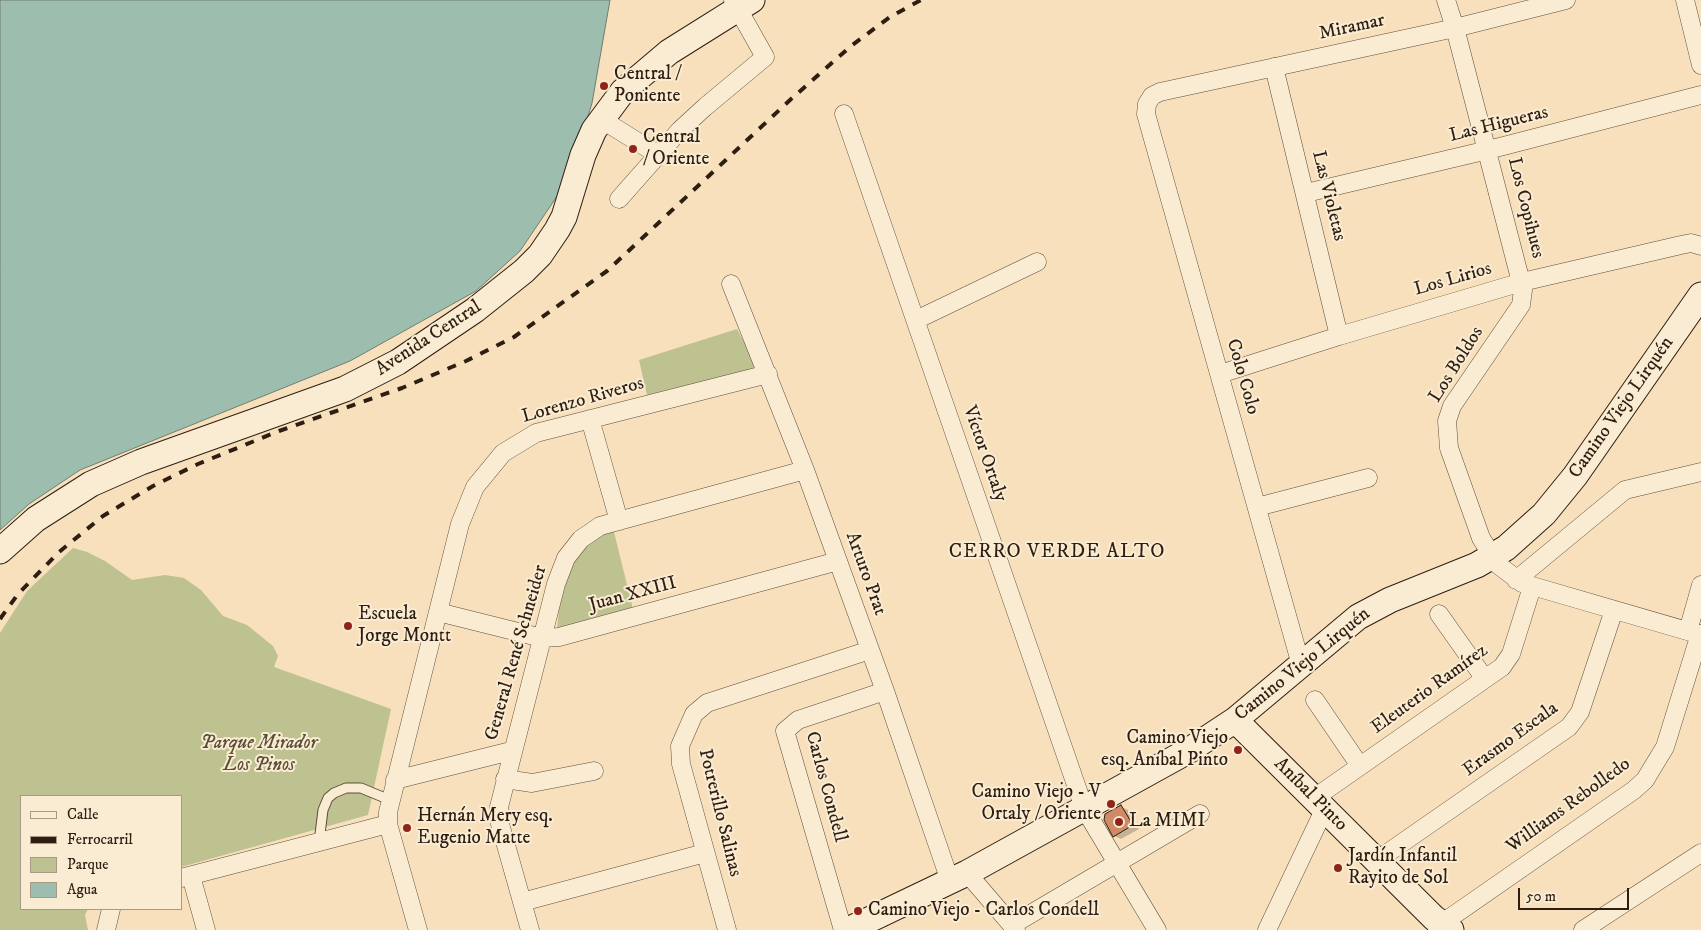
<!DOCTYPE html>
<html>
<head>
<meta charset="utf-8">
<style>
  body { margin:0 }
  #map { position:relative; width:1701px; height:930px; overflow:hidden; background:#f7e0bb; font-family:"IM FELL DW Pica",serif }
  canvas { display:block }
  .legend { position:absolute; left:20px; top:795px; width:162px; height:115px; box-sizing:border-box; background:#faebd3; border:1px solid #a89986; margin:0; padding:6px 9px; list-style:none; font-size:15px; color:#2e1e12 }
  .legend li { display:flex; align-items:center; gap:10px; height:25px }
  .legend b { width:25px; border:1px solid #a89986 }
  .scale { position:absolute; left:1518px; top:888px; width:111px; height:22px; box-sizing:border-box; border:2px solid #2e1e12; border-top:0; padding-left:6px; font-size:15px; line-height:18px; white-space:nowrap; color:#2e1e12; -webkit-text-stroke:4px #faebd3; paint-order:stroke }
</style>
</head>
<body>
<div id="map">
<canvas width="1701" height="930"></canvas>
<ul class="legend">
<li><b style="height:6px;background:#faebd3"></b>Calle</li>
<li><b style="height:6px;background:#2e1e12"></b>Ferrocarril</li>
<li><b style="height:14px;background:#bdc290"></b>Parque</li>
<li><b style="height:14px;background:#9dbdaf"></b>Agua</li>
</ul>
<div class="scale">50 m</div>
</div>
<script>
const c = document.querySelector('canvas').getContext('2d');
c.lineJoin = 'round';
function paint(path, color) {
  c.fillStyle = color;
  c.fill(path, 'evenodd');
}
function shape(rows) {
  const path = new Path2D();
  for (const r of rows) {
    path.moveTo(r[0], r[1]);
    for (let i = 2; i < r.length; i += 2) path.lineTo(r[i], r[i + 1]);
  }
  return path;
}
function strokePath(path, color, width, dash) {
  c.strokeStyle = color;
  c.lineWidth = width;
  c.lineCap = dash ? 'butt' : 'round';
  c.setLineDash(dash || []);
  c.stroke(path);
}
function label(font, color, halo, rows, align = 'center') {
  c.font = font + ' "IM FELL DW Pica",serif';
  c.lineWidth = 4;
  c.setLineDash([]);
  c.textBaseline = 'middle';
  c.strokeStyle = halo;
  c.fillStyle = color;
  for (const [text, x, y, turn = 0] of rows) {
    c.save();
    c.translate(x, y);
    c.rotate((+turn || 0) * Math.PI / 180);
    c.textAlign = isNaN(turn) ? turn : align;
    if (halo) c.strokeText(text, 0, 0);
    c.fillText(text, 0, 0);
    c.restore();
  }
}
const green = shape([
  [737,329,758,368,647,395,639,360],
  [613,528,634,613,557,632,561,578,578,547],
  [73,548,87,552,105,561,132,580,165,575,184,578,201,590,223,616,247,625,273,646,278,656,274,667,391,709,368,815,181,867,181,796,21,796,21,909,88,909,85,915,88,930,0,930,0,633,27,591]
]);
const water = shape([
  [0,0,610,0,592,103,570,177,520,251,476,291,350,361,80,470,29,504,0,530,0,0]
]);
const shadow = shape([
  [1121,807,1128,810,1139,829,1121,839,1114,836]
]);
const building = shape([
  [1121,805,1133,825,1113,837,1104,820,1105,814,1121,805]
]);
const lane = shape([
  [319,842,323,810,328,798,334,793,346,788,361,788,390,800]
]);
const street = shape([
  [1446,0,1455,28,1523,290,1521,305,1452,406,1447,421,1449,448,1481,538,1497,564,1522,583,1701,635],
  [1685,0,1701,65],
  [1274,67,1339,336],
  [844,114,1084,808,1157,930],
  [601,119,657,154],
  [1306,193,1488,150,1701,95],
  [619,199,680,130,705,107,765,57,733,0],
  [731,284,805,470,885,691,950,881],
  [916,320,1037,262],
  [1220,374,1339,336,1522,282,1681,245,1691,243,1701,246],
  [590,419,619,521],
  [1257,507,1368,478],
  [1516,580,1625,490,1701,472],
  [438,612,542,638,559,637,838,561],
  [1439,614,1485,679],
  [1688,631,1701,585],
  [1301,665,1146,114,1147,104,1152,96,1160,92,1455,28,1566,0],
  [1315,700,1360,766],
  [505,779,532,783,594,771],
  [395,780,511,751],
  [1313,799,1502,667,1511,654,1532,587],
  [1376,861,1569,727,1580,712,1614,610],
  [967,873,1016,930],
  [191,876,206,930],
  [181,878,388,824],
  [522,902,705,853],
  [1012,925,1200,814],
  [106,930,111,909],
  [418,930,388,824,388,812,460,524,475,487,503,453,536,433,768,374],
  [530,930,500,824,499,807,556,584,566,558,581,539,600,526,805,470],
  [727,930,681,764,680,746,694,714,707,703,870,650],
  [843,930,785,731,798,720,885,691],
  [1267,930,1324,810],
  [1437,930,1441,924,1634,790,1645,780,1665,747,1700,634],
  [1583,930,1701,853]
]);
const secondary = shape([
  [0,551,36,519,91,484,141,462,345,389,398,362,475,310,524,271,540,255,557,230,564,217,583,155,594,130,623,91,669,52,752,0],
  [1235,720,1434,918,1451,930],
  [848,930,967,873,1188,751,1235,720,1358,617,1390,600,1477,565,1506,548,1544,514,1575,476,1701,295]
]);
const rail = shape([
  [0,619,18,594,59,552,103,516,153,486,198,464,279,431,402,388,466,361,514,337,607,271,790,100,851,46,890,17,921,0]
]);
const markers = [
  [604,86,5,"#8f2418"],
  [633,149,5,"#8f2418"],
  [348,626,5,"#8f2418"],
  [1238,750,5,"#8f2418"],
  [1111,804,5,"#8f2418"],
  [1119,822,5,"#8f2418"],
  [407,828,5,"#8f2418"],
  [1338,868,5,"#8f2418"],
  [858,911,5,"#8f2418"]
];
const streetNames = [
  ["Miramar",1352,28,-12],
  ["Las Higueras",1499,125,-14],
  ["Las Violetas",1328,196,76],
  ["Los Copihues",1525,208,76],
  ["Los Lirios",1453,280,-16],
  ["Avenida Central",429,339,-33],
  ["Los Boldos",1457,365,-58],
  ["Colo Colo",1242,377,74],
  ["Lorenzo Riveros",583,401,-16],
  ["Camino Viejo Lirquén",1622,408,-55],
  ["Víctor Ortaly",984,454,71],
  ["Arturo Prat",865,574,70],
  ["Juan XXIII",633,595,-15],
  ["General René Schneider",517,653,-74],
  ["Camino Viejo Lirquén",1303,665,-39],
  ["Eleuterio Ramírez",1430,690,-36],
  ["Erasmo Escala",1511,740,-36],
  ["Carlos Condell",825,787,75],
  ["Aníbal Pinto",1310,795,45],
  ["Williams Rebolledo",1569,806,-36],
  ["Potrerillo Salinas",719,813,76]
];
const poiNames = [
  ["Central /",614,75],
  ["Poniente",614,97],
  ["Central",643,138],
  ["/ Oriente",643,160],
  ["Escuela",358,615],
  ["Jorge Montt",358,637],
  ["Camino Viejo",1228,739,"right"],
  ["esq. Aníbal Pinto",1228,761,"right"],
  ["Camino Viejo - V",1101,793,"right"],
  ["Ortaly / Oriente",1101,815,"right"],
  ["Hernán Mery esq.",417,817],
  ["Eugenio Matte",417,839],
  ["La MIMI",1129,822],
  ["Jardín Infantil",1348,857],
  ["Rayito de Sol",1348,879],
  ["Camino Viejo - Carlos Condell",868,911]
];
const parkNames = [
  ["Parque Mirador",259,744],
  ["Los Pinos",259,766]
];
const neighbourhoodNames = [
  ["CERRO VERDE ALTO",1057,553]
];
paint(green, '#bdc290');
paint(water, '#9dbdaf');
strokePath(water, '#717d70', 1);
paint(shadow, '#0003');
paint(building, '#d08a65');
strokePath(building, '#2e1e12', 1);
strokePath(lane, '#604e3c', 11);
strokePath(street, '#604e3c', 19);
strokePath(secondary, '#2e1e12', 27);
strokePath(lane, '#faebd3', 9);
strokePath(street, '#faebd3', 18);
strokePath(secondary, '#faebd3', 25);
strokePath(rail, '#2e1e12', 4, [9, 9]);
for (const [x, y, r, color] of markers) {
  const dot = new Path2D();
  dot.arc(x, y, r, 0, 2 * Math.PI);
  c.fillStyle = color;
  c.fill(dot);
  strokePath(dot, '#faebd3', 2);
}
label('19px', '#2e1e12', '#faebd3', streetNames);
label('19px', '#2e1e12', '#faebd3', poiNames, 'left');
label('italic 19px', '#594f38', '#faebd3', parkNames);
c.letterSpacing = '1px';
label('20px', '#2e1e12', '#faebd3', neighbourhoodNames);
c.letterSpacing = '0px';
</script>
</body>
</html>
